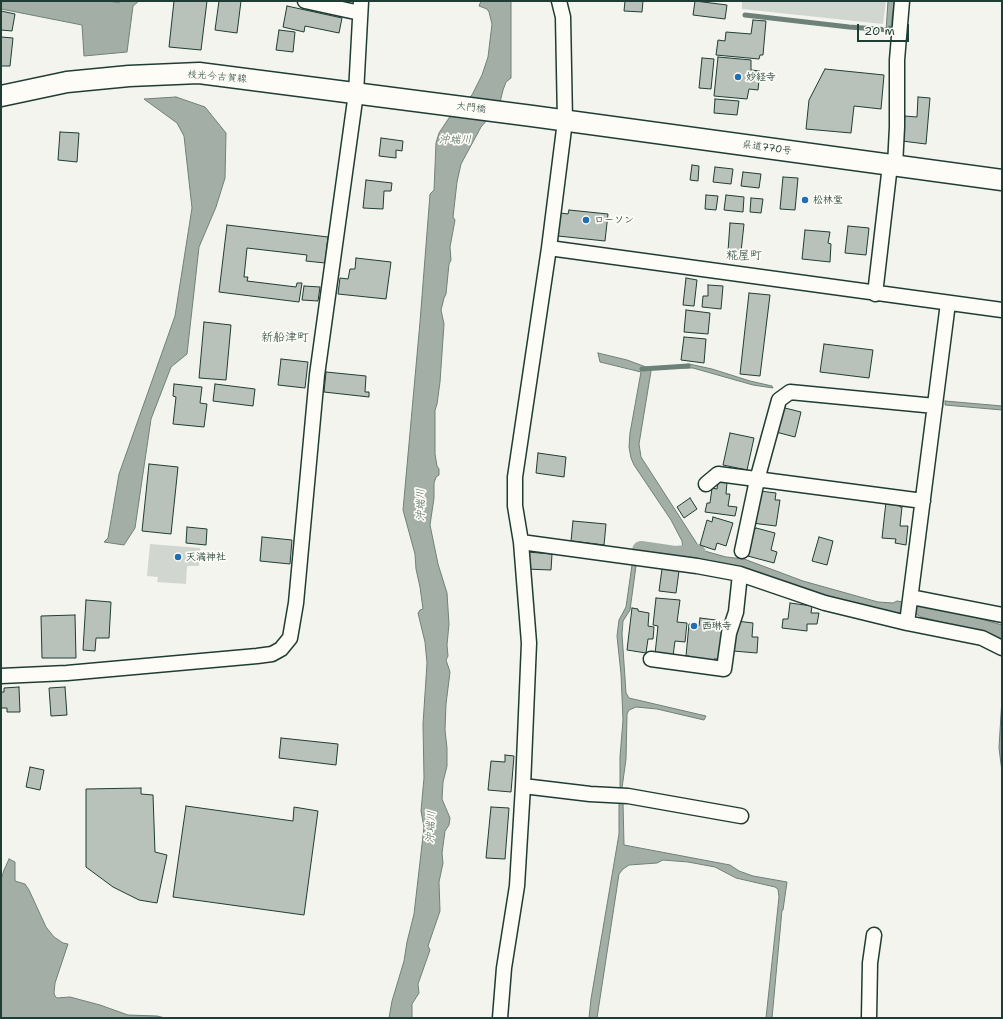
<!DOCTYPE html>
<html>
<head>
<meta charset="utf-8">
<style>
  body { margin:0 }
  #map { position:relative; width:1003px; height:1019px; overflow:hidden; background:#f4f4ef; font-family:"Shantell Sans",sans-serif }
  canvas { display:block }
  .frame { position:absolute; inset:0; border:2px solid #1f3d34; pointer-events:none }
  .scale { position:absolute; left:857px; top:24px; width:52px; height:18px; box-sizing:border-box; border:2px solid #1f3d34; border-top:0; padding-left:5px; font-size:12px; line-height:14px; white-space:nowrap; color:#1f3d34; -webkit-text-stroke:3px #fdfcf7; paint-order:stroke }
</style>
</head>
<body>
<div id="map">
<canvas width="1003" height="1019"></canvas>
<div class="frame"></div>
<div class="scale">20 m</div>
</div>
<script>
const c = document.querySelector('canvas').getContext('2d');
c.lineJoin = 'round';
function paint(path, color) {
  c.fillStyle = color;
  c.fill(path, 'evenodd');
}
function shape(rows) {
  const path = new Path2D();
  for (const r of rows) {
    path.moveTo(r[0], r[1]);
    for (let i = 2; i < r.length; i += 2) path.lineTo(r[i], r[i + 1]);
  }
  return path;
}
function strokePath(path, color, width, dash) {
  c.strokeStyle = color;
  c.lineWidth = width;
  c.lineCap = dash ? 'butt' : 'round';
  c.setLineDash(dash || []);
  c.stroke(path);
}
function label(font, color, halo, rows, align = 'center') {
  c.font = font + ' "Shantell Sans","Klee One",sans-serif';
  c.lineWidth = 3.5;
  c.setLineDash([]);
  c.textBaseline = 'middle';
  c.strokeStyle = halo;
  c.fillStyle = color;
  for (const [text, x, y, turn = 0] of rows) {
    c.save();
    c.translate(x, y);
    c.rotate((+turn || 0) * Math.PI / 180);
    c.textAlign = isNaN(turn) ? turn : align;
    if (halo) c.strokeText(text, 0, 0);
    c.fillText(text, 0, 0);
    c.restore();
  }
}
const green = shape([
  [742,1,886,1,883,24,742,9],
  [150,544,200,548,199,566,187,566,186,584,157,582,158,577,147,576]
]);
const water = shape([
  [1,1,110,1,119,3,121,1,139,1,133,6,127,52,84,56,82,25,1,9,1,1],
  [481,1,511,1,511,78,506,82,503,90,499,106,481,127,461,164,457,182,453,217,455,220,450,247,451,260,449,264,446,294,444,298,441,310,444,324,440,382,437,404,435,410,435,454,437,466,439,469,439,475,436,477,434,483,434,498,430,525,438,564,447,593,449,624,447,645,448,656,446,660,450,672,446,704,445,730,447,748,447,766,443,782,442,799,450,818,449,825,445,831,442,853,443,863,439,882,440,911,428,946,430,950,418,984,419,993,412,1004,412,1018,389,1018,392,1001,404,961,407,942,414,914,424,827,421,811,424,778,423,724,427,663,425,642,418,613,420,610,423,609,420,587,416,569,415,554,403,510,420,322,430,194,434,190,436,143,439,133,451,115,472,95,482,75,488,57,492,24,489,12,487,9,479,6,481,1],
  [888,1,895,1,892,17,892,33,886,32,888,1],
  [176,97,205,107,226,133,225,178,216,207,199,247,187,354,171,367,151,419,135,528,124,545,104,542,108,538,119,474,175,316,192,208,184,136,177,123,144,99,176,97],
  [598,353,627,360,646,367,651,371,639,444,641,457,701,550,726,557,744,559,803,581,878,602,893,603,897,601,943,608,1002,625,1002,640,986,633,921,617,916,614,897,613,848,603,684,559,682,541,671,520,634,465,631,458,629,447,630,433,641,372,600,362,598,353],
  [689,364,712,369,750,381,772,386,773,388,753,385,693,368,682,368,682,365,689,364],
  [945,401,1002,406,1002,410,945,405,945,401],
  [632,565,636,566,630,610,623,621,622,634,626,693,629,698,706,716,704,720,657,709,636,707,629,710,627,714,626,759,622,788,620,788,620,757,623,720,621,674,617,636,619,620,626,607,632,565],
  [1002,698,1002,772,999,748,1002,698],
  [619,802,623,803,624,845,730,865,739,871,753,876,787,882,783,910,782,910,772,1018,766,1018,779,897,778,889,775,887,736,878,715,867,688,862,663,860,657,863,629,865,623,869,619,874,597,1018,589,1018,591,999,619,834,619,802],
  [9,859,15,862,15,881,25,884,29,890,46,927,54,937,63,943,68,944,55,983,54,993,55,996,57,998,70,997,100,1005,128,1015,157,1016,165,1018,1,1018,1,880,4,870,9,859]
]);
const stream = shape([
  [745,15,849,27,890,30,890,28],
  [642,369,688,366]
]);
const canal = shape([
  [641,550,675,555,697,553]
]);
const building = shape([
  [174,1,207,1,201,50,169,47,174,1],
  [219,1,241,1,237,33,215,30,219,1],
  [625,1,643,1,642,12,624,11,625,1],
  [695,1,727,5,725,19,693,15,695,1],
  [287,6,342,18,339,33,305,26,304,32,283,27,287,6],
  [1,11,15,14,12,31,1,30,1,11],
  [753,20,766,21,763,55,760,55,759,59,716,55,718,40,725,41,726,32,751,34,753,20],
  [279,30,295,32,293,52,276,50,279,30],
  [1,37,13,38,10,66,1,66,1,37],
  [718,57,751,60,751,70,760,71,758,90,749,89,747,99,714,96,718,57],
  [702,58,714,59,711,89,699,88,702,58],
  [825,69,884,75,881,109,854,106,851,133,806,129,809,100,825,69],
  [918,97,930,98,926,144,902,141,905,116,917,117,918,97],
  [715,99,739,101,737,115,714,113,715,99],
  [60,132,79,133,77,162,58,160,60,132],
  [381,138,403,141,402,151,396,150,396,158,379,156,381,138],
  [692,165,699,166,698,181,690,180,692,165],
  [715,167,733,169,731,184,713,182,715,167],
  [743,172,761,174,759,188,741,186,743,172],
  [783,177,798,178,795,210,780,209,783,177],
  [366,180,392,183,391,191,384,191,383,209,363,208,366,180],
  [706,195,718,196,716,210,705,209,706,195],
  [726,195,744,197,743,212,724,210,726,195],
  [751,198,763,199,761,213,750,212,751,198],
  [569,210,608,214,605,241,558,236,560,213,568,214,569,210],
  [730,223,744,224,741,252,728,251,730,223],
  [227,225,328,237,325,263,306,261,307,255,247,248,244,277,248,277,247,281,296,287,297,283,302,283,299,302,219,292,227,225],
  [848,226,869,228,866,255,845,253,848,226],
  [805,230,830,232,828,243,831,244,830,262,802,259,805,230],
  [356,258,391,262,386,299,338,294,340,278,348,279,350,269,355,269,356,258],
  [686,278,697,280,694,306,683,305,686,278],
  [708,285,723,286,721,309,702,307,703,296,708,296,708,285],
  [304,286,320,287,318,301,302,300,304,286],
  [749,293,770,295,760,376,740,374,749,293],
  [686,310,710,313,708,334,684,332,686,310],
  [204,322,231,325,226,380,199,378,204,322],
  [684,337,706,339,704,363,681,360,684,337],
  [824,344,873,350,869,378,820,372,824,344],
  [281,359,308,362,305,388,278,385,281,359],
  [326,372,366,376,365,392,369,392,369,397,324,392,326,372],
  [174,384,202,387,200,403,207,404,204,427,173,424,176,397,173,396,174,384],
  [215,384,255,389,253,406,213,401,215,384],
  [781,407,801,412,795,437,776,432,781,407],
  [730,433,754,438,747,470,723,465,730,433],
  [538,453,566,457,564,477,536,473,538,453],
  [149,464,178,467,171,534,142,531,149,464],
  [718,481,727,482,726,494,730,494,728,506,737,507,735,516,705,512,707,503,710,503,712,488,717,489,718,481],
  [760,491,776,493,775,500,780,500,776,526,752,523,760,491],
  [690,498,697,509,684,518,677,507,690,498],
  [886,502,900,504,900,507,902,507,900,526,908,526,906,545,895,543,896,539,882,538,886,502],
  [713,517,733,523,726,546,717,543,715,550,700,545,707,520,712,522,713,517],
  [573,521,606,524,604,545,571,541,573,521],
  [187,527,207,529,206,545,186,543,187,527],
  [756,528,775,533,771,550,777,552,774,563,744,555,750,534,756,528],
  [262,537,292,540,290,564,260,561,262,537],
  [819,537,833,541,827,565,812,561,819,537],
  [527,552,552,554,551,570,526,569,527,552],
  [662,569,679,571,676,593,659,591,662,569],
  [656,598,680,600,677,622,687,623,685,642,675,641,673,656,655,654,658,626,653,625,656,598],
  [86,600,111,602,109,638,96,638,95,651,83,650,86,600],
  [790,603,812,606,811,613,819,613,817,624,807,624,807,631,782,628,783,619,788,619,790,603],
  [632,608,638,609,638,611,649,613,648,626,654,627,653,639,648,639,646,653,627,650,632,608],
  [75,615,76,658,42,658,41,616,75,615],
  [700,618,716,620,715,627,722,628,719,659,714,659,714,664,689,661,689,656,686,656,689,624,699,626,700,618],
  [737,621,753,623,752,637,758,637,757,653,733,651,737,621],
  [19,687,20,712,7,712,7,708,1,708,1,692,4,692,4,688,19,687],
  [65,687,67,715,51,716,49,688,65,687],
  [281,738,338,744,336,765,279,758,281,738],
  [505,755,514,756,511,792,488,790,491,761,505,762,505,755],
  [30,767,44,770,40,790,26,787,30,767],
  [141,788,141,794,153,795,155,852,167,855,157,903,139,900,113,887,86,867,86,789,141,788],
  [186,806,293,821,294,807,318,811,304,915,173,897,186,806],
  [491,807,509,808,505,859,486,858,491,807]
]);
const street = shape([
  [305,1,360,13],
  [895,166,897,127,897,60,902,1],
  [549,248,1002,310],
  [875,294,890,165],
  [706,484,718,474,923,501],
  [521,542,697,566,740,574,825,603,907,623,982,638,1002,648],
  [742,551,757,480,779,400,790,392,935,406],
  [911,597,1002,615],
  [907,623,948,303],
  [651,659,724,669,729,633,736,612,740,574],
  [1,676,67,673,257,656,272,654,281,649,290,638,296,603,317,375,356,93,361,1],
  [523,786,590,794,628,796,741,816],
  [500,1018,504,968,517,886,523,786,529,643,521,542,515,506,515,477,549,248,565,121,563,17,559,1],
  [869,1018,870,963,874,935]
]);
const secondary = shape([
  [1,96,67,82,129,76,199,73,532,116,1002,180]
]);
const markers = [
  [738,77,4,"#1f6fb2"],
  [805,200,4,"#1f6fb2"],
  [586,220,4,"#1f6fb2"],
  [178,557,4,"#1f6fb2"],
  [694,626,4,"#1f6fb2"]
];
const streetNames = [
  ["枝光今古賀線",217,77,5],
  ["大門橋",471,108,7],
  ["県道770号",767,148,8]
];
const poiNames = [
  ["妙経寺",746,77],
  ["松林堂",813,200],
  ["ローソン",594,220],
  ["天満神社",186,557],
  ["西琳寺",702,626]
];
const waterNames = [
  ["沖端川",455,140],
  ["沖端川",421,505,-90],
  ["沖端川",431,827,-87]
];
const quarterNames = [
  ["糀屋町",744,256],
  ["新船津町",285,338]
];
paint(green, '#d1d6d1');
paint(water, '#a3aea7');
strokePath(water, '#6e8179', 1);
strokePath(stream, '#6e8179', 5);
strokePath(canal, '#a3aea7', 18);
paint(building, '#b9c1bb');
strokePath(building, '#1f3d34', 1);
strokePath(street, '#1f3d34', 17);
strokePath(secondary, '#1f3d34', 23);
strokePath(street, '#fdfcf7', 14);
strokePath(secondary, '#fdfcf7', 20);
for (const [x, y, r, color] of markers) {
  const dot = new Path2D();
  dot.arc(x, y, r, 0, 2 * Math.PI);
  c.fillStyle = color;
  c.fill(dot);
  strokePath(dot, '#fdfcf7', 1.5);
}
label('10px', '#1f3d34', '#fdfcf7', streetNames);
label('bold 10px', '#1f3d34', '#fdfcf7', poiNames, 'left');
label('italic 11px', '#475f56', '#fdfcf7', waterNames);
label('12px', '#1f3d34', '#fdfcf7', quarterNames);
</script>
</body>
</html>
